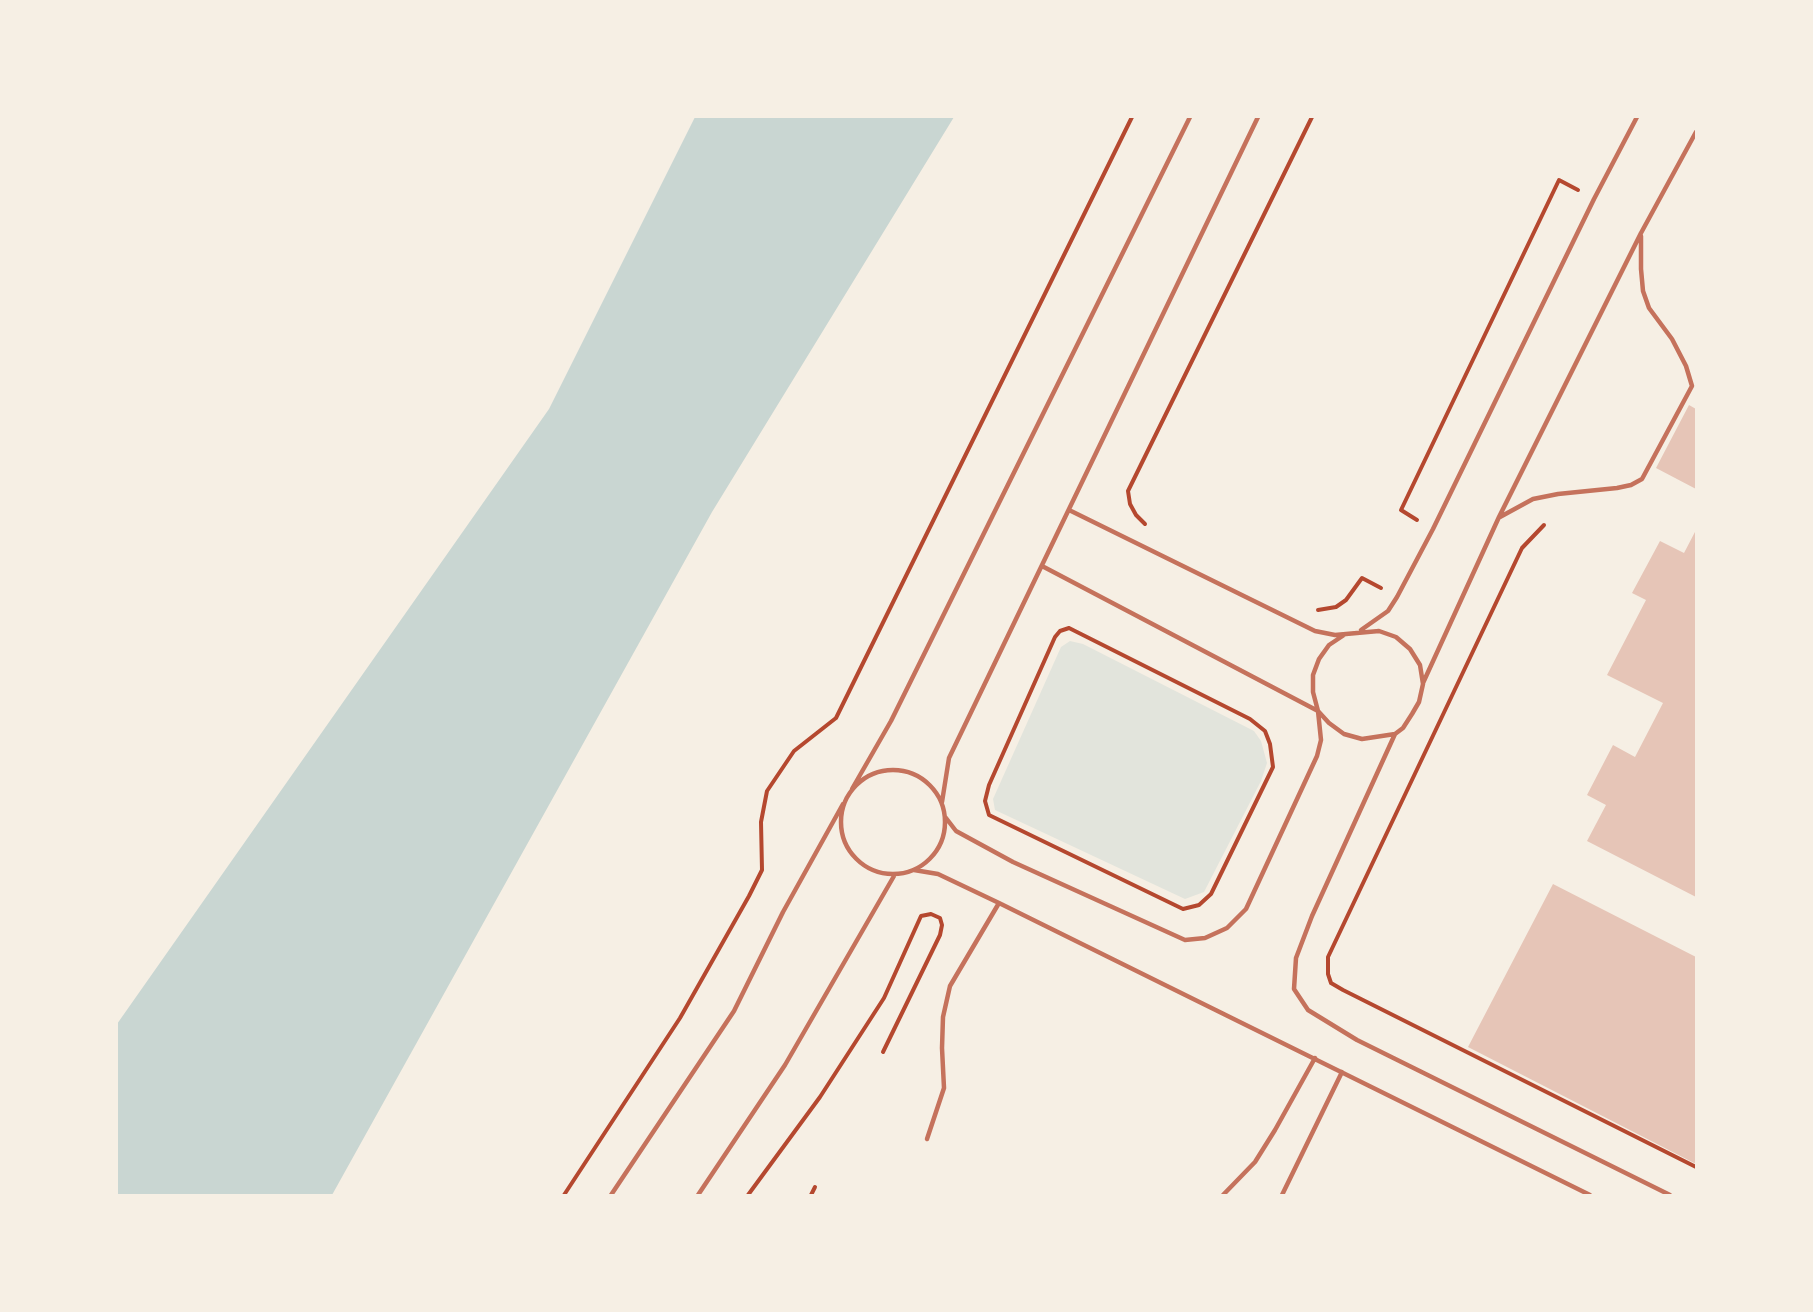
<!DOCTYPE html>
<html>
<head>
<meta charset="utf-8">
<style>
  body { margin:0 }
  #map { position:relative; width:1813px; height:1312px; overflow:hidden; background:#f6efe4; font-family:"IBM Plex Serif",serif }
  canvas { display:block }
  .frame { position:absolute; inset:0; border:118px solid #f6efe4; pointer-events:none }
</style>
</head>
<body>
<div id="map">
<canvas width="1813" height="1312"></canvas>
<div class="frame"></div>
</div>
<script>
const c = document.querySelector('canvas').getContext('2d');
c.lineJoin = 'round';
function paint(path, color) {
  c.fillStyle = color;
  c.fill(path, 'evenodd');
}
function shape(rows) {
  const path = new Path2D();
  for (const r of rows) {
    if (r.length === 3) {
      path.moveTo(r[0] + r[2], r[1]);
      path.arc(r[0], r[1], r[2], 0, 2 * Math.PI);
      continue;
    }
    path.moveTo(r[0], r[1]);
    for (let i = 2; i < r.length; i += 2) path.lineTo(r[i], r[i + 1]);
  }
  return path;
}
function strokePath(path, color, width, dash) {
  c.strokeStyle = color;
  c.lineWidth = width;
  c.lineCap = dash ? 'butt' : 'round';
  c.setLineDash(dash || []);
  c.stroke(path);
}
const green = shape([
  [1070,641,1083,644,1254,731,1261,741,1267,763,1261,781,1204,892,1185,899,995,810,993,799,1061,647]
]);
const water = shape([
  [695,117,954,117,712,512,332,1195,117,1195,117,1024,549,409]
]);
const building = shape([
  [1689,405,1696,409,1696,489,1656,468],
  [1696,530,1696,897,1587,841,1606,805,1587,795,1613,745,1635,757,1663,703,1607,675,1646,600,1632,593,1660,541,1684,553],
  [1553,884,1696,957,1696,1164,1468,1047]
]);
const path = shape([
  [1417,520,1401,510,1559,180,1578,190],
  [1145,524,1136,515,1130,504,1128,491,1312,117],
  [1544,525,1522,548,1328,957,1328,974,1331,983,1343,990,1696,1167],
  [1318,610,1336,607,1346,600,1362,578,1381,588],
  [1069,628,1250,719,1265,731,1270,744,1273,767,1211,894,1199,905,1183,909,989,815,985,801,989,785,1055,637,1060,631,1069,628],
  [564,1195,680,1018,749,896,762,870,761,822,767,791,794,751,836,718,1132,117],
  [748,1195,820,1097,884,998,921,916,931,914,940,918,942,925,940,935,883,1052],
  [811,1195,815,1187]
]);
const service = shape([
  [1069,510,1315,631,1335,635,1379,631,1396,637,1410,649,1420,665,1423,684,1419,702,1412,714,1403,728,1395,734,1362,739,1344,734,1329,723,1318,711,1313,692,1313,675,1319,659,1329,645,1344,635],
  [1500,517,1533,499,1558,494,1617,488,1631,485,1642,479,1692,386,1686,366,1672,339,1649,308,1643,291,1641,269,1641,236],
  [1361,630,1388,611,1397,597,1433,529,1594,199,1637,117],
  [1423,683,1499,517,1641,233,1696,132],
  [1395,734,1312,916,1296,958,1294,989,1308,1010,1357,1040,1670,1195],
  [893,822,52],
  [852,789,891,721,1190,117],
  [942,802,949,758,1258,117],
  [946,818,956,831,1013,862,1185,940,1205,938,1227,928,1246,909,1317,756,1321,740,1318,711,1042,566],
  [914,870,938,874,999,903,1590,1195],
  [927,1139,944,1088,942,1048,943,1017,950,986,999,903],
  [611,1195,734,1011,783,912,843,804],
  [698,1195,785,1065,894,876],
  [1223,1195,1255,1162,1275,1130,1315,1058],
  [1282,1195,1342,1072]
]);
paint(green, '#e2e4dc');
paint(water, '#c9d6d2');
paint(building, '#e6c5b7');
strokePath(path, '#b5482f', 4);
strokePath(service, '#c5725c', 4.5);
</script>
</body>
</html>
